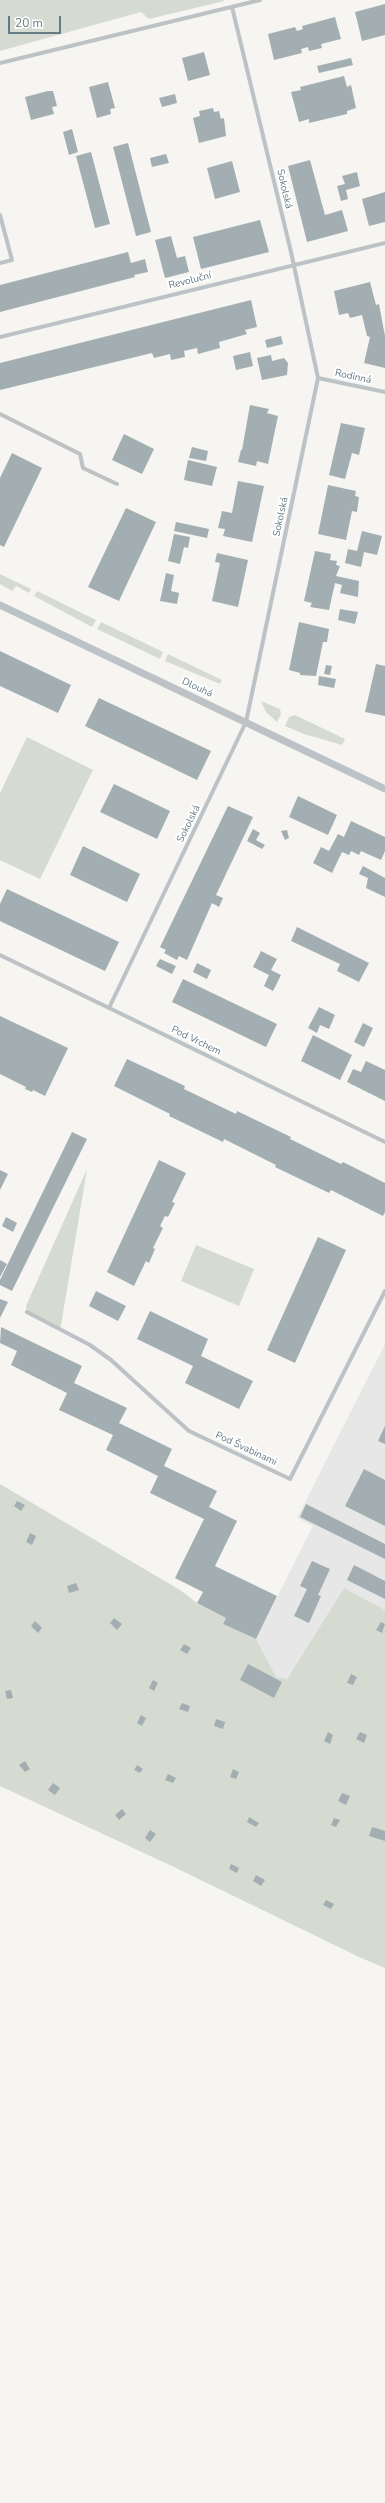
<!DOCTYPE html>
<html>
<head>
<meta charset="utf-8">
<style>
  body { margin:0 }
  #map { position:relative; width:385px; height:2503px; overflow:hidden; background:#f6f5f2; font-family:"Nunito Sans",sans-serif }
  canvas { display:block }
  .scale { position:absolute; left:8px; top:16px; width:53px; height:18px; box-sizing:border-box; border:2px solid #657a83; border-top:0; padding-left:5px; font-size:12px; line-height:14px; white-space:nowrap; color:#657a83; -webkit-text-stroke:3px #fff; paint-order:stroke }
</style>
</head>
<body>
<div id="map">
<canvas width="385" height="2503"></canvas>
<div class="scale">20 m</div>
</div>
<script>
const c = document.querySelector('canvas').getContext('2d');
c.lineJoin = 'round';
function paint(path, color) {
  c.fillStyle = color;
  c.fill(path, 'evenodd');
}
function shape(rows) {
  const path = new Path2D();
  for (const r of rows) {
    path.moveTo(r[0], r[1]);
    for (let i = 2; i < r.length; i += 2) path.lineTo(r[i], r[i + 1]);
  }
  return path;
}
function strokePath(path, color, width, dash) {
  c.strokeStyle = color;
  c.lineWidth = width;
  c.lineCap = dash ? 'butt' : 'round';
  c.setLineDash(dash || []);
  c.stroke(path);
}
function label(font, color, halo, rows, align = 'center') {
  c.font = font + ' "Nunito Sans",sans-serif';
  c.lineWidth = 4;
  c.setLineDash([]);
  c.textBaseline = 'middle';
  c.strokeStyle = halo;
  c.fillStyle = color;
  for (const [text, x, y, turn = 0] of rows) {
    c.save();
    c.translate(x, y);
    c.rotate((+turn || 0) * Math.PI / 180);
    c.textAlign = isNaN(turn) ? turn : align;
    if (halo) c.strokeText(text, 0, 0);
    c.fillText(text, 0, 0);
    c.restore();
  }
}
const built = shape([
  [385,1344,385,1610,344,1588,287,1679,275,1677,256,1639,313,1526,297,1518]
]);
const green = shape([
  [0,0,224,0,224,1,149,19,141,12,0,51],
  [0,574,31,589,29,593,16,586,12,591,0,584],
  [37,591,96,620,92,627,34,596],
  [101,622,163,652,160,659,97,629],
  [168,654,222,680,220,684,165,661],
  [261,701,280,709,281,714,277,722,266,712],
  [295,715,345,739,342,745,304,734,285,726,289,717],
  [27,737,93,770,40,879,0,860,0,793],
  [87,1169,60,1331,27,1312,26,1306],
  [196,1245,254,1269,239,1306,181,1281],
  [0,1484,180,1590,197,1603,226,1618,223,1624,256,1639,276,1677,287,1679,344,1588,385,1610,385,1968,359,1957,176,1868,0,1786]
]);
const building = shape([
  [385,4,385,35,362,41,355,12],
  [335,17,341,39,321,44,322,48,309,51,308,47,301,49,302,53,274,60,268,34,295,27,297,31,303,29,302,26],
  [204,52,210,75,188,81,182,58],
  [351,58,353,65,319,73,317,66],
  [344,76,347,87,351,85,356,108,347,111,347,114,309,123,309,119,299,122,291,92,301,90,300,87],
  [108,82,115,108,110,109,111,114,97,118,89,87],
  [48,91,53,91,57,106,52,107,54,114,31,120,25,97],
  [175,94,177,103,162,107,159,98],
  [213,108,214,112,219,111,221,119,224,118,226,136,199,143,193,118,200,116,199,111],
  [72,129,78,152,69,155,63,132],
  [128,143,151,232,136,236,113,147],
  [91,152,110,224,95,228,76,156],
  [166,154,169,163,152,167,150,158],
  [310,160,325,215,342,210,348,231,307,242,288,166],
  [232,161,240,192,215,199,207,168],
  [357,172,360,186,346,190,348,199,341,201,337,186,345,184,342,176],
  [385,192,385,222,369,226,362,199],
  [260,220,269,252,201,269,193,237],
  [171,236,177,258,185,256,189,272,165,278,155,240],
  [128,252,131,263,145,259,148,272,134,275,135,277,0,312,0,285],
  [370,282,376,305,379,304,385,336,385,368,364,363,370,337,367,336,362,315,350,318,348,313,339,315,334,291],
  [251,300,257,327,245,330,247,334,219,342,220,348,198,354,197,348,184,351,185,357,171,360,170,354,154,358,152,353,0,390,0,363],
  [281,336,283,344,267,348,265,340],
  [250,352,253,366,236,370,233,356],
  [271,355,272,361,284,358,288,363,287,375,262,380,257,358],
  [250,405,269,409,267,413,278,416,268,464,257,461,256,466,238,462,241,450,242,450],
  [341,423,365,428,359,455,352,453,345,479,329,475],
  [124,434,154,449,142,474,112,460],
  [192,447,208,451,206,461,189,458],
  [12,453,42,468,4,547,0,545,0,478],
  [188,460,217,467,212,486,184,480],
  [238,481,264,486,252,542,223,536,225,529,218,528,222,511,232,513],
  [328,485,356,491,355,496,359,497,357,512,352,511,346,540,318,534],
  [126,508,156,522,119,601,88,587],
  [176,522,209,529,207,538,174,531],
  [362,531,382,536,377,555,364,552,361,567,345,563,348,549,357,551],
  [174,534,190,537,188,548,184,547,180,564,168,561],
  [315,551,331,554,330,560,337,561,336,565,340,566,336,576,359,581,358,597,340,593,342,585,335,583,329,610,310,607,312,603,304,601],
  [217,553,248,560,238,607,212,601,220,563,215,562],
  [166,573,174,575,171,591,179,593,177,604,160,601],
  [340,609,358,612,355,624,338,620],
  [299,622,329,629,327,642,323,642,316,676,300,675,300,673,289,670],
  [0,651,71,685,58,713,0,686],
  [376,664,385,666,385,716,365,712],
  [326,665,332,666,330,675,324,674],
  [319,676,336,679,334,688,318,685],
  [99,698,211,751,197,780,85,726],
  [114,784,170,811,157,839,100,812],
  [298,796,337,815,328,835,289,817],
  [228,806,253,817,216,895,223,898,219,907,212,903,187,960,179,956,177,960,164,953,166,950,160,947],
  [351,821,385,837,385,851,381,860,361,851,359,855,351,851,349,855,342,852,332,873,313,863,321,847,329,851,338,834,344,837],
  [253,829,260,833,256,840,265,845,262,849,247,841],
  [287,830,289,838,285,840,281,831],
  [83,846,140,874,127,902,70,875],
  [363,866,385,878,385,897,366,888,368,878,359,874],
  [7,889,119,942,105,971,0,921,0,904],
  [297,927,369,963,359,982,337,971,340,964,291,941],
  [261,951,277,959,271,970,281,975,273,991,264,986,269,975,253,967],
  [160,959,176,966,172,974,156,966],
  [197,963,211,970,207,979,193,972],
  [183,979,277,1024,266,1047,172,1002],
  [319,1007,335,1015,329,1029,320,1025,317,1033,308,1028],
  [0,1016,68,1048,45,1096,33,1090,32,1092,25,1089,26,1087,0,1074],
  [363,1023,373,1028,364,1047,354,1042],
  [313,1035,352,1055,340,1080,301,1061],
  [127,1059,185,1086,184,1089,236,1114,237,1111,291,1137,290,1139,341,1164,343,1162,385,1183,385,1212,383,1216,331,1190,329,1193,275,1167,276,1165,224,1139,223,1142,169,1116,170,1114,114,1086],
  [366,1061,385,1070,385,1101,347,1082,353,1069,361,1072],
  [72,1132,87,1139,12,1291,0,1285,0,1280],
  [159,1160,186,1173,172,1202,175,1203,168,1217,165,1216,160,1226,163,1228,153,1248,155,1249,149,1263,146,1261,134,1286,107,1272],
  [0,1170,8,1174,0,1190],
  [6,1217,17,1223,13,1232,2,1226],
  [318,1237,346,1250,295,1363,267,1350],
  [0,1260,7,1264,0,1277],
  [96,1291,126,1306,118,1321,89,1306],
  [0,1299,8,1302,0,1318],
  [150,1311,208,1339,201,1356,253,1381,239,1409,185,1383,193,1366,137,1339],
  [1,1327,82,1366,74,1383,127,1408,119,1423,172,1449,164,1466,217,1491,209,1507,237,1521,215,1566,277,1596,256,1639,223,1624,226,1618,197,1603,203,1592,175,1578,204,1519,150,1493,158,1476,106,1450,113,1435,59,1410,67,1393,11,1365,17,1351,0,1343],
  [385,1426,385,1444,378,1441],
  [364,1469,385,1480,385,1526,345,1506],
  [17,1501,25,1505,21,1511,14,1506],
  [306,1504,385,1544,385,1559,300,1517],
  [30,1533,36,1536,32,1545,26,1542],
  [312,1561,330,1569,318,1595,321,1596,309,1623,294,1616,307,1589,300,1586],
  [354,1565,385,1581,385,1599,347,1580],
  [76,1583,79,1590,69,1593,67,1586],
  [114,1618,122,1624,117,1630,110,1623],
  [35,1621,42,1628,38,1633,31,1626],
  [381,1622,385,1624,382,1633,376,1630],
  [184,1644,191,1648,187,1654,180,1650],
  [248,1664,282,1682,274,1698,240,1680],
  [351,1674,357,1677,353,1685,347,1683],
  [153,1680,158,1683,154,1691,149,1688],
  [11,1690,13,1698,7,1699,5,1691],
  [182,1703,190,1706,188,1712,179,1709],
  [141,1715,146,1718,142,1726,137,1723],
  [216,1719,225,1722,223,1729,214,1726],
  [328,1732,333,1735,330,1744,324,1741],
  [360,1732,367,1735,364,1743,356,1739],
  [25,1761,30,1769,25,1772,19,1765],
  [137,1765,143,1769,140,1773,134,1770],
  [233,1769,239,1772,236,1779,230,1777],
  [168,1774,176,1778,173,1783,165,1780],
  [53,1783,60,1788,55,1795,48,1790],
  [342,1793,350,1796,346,1805,338,1801],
  [122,1809,126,1814,119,1820,115,1815],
  [249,1817,259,1823,256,1827,247,1822],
  [334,1818,340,1820,336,1827,331,1825],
  [372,1827,385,1831,385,1841,369,1836],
  [150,1830,156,1834,150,1842,145,1838],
  [231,1864,239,1868,237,1873,229,1869],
  [256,1875,265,1880,261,1886,253,1881],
  [326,1900,334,1904,331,1909,323,1905]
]);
const minor = shape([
  [0,63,260,0],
  [0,215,12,260,0,263],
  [0,337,385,243],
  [318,378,385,392],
  [0,414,80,454,83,468,117,484],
  [0,955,385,1142],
  [109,1008,246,722,318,378,291,252,232,7],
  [27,1312,90,1345,111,1360,189,1431,290,1479,385,1291]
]);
const tertiary = shape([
  [0,605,385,789]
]);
const streetNames = [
  ["Sokolská",284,189,77],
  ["Revoluční",190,281,-14],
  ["Rodinná",353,377,12],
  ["Sokolská",281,517,-78],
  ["Dlouhá",197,688,25],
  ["Sokolská",189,824,-64],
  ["Pod Vrchem",196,1041,26],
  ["Pod Švabinami",246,1449,25]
];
paint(built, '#e6e7e6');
paint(green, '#d6dbd2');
paint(building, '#a3aeb2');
strokePath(minor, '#bcc2c5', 4);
strokePath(tertiary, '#bcc2c5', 7);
label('10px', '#657a83', '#fff', streetNames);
</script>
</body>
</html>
